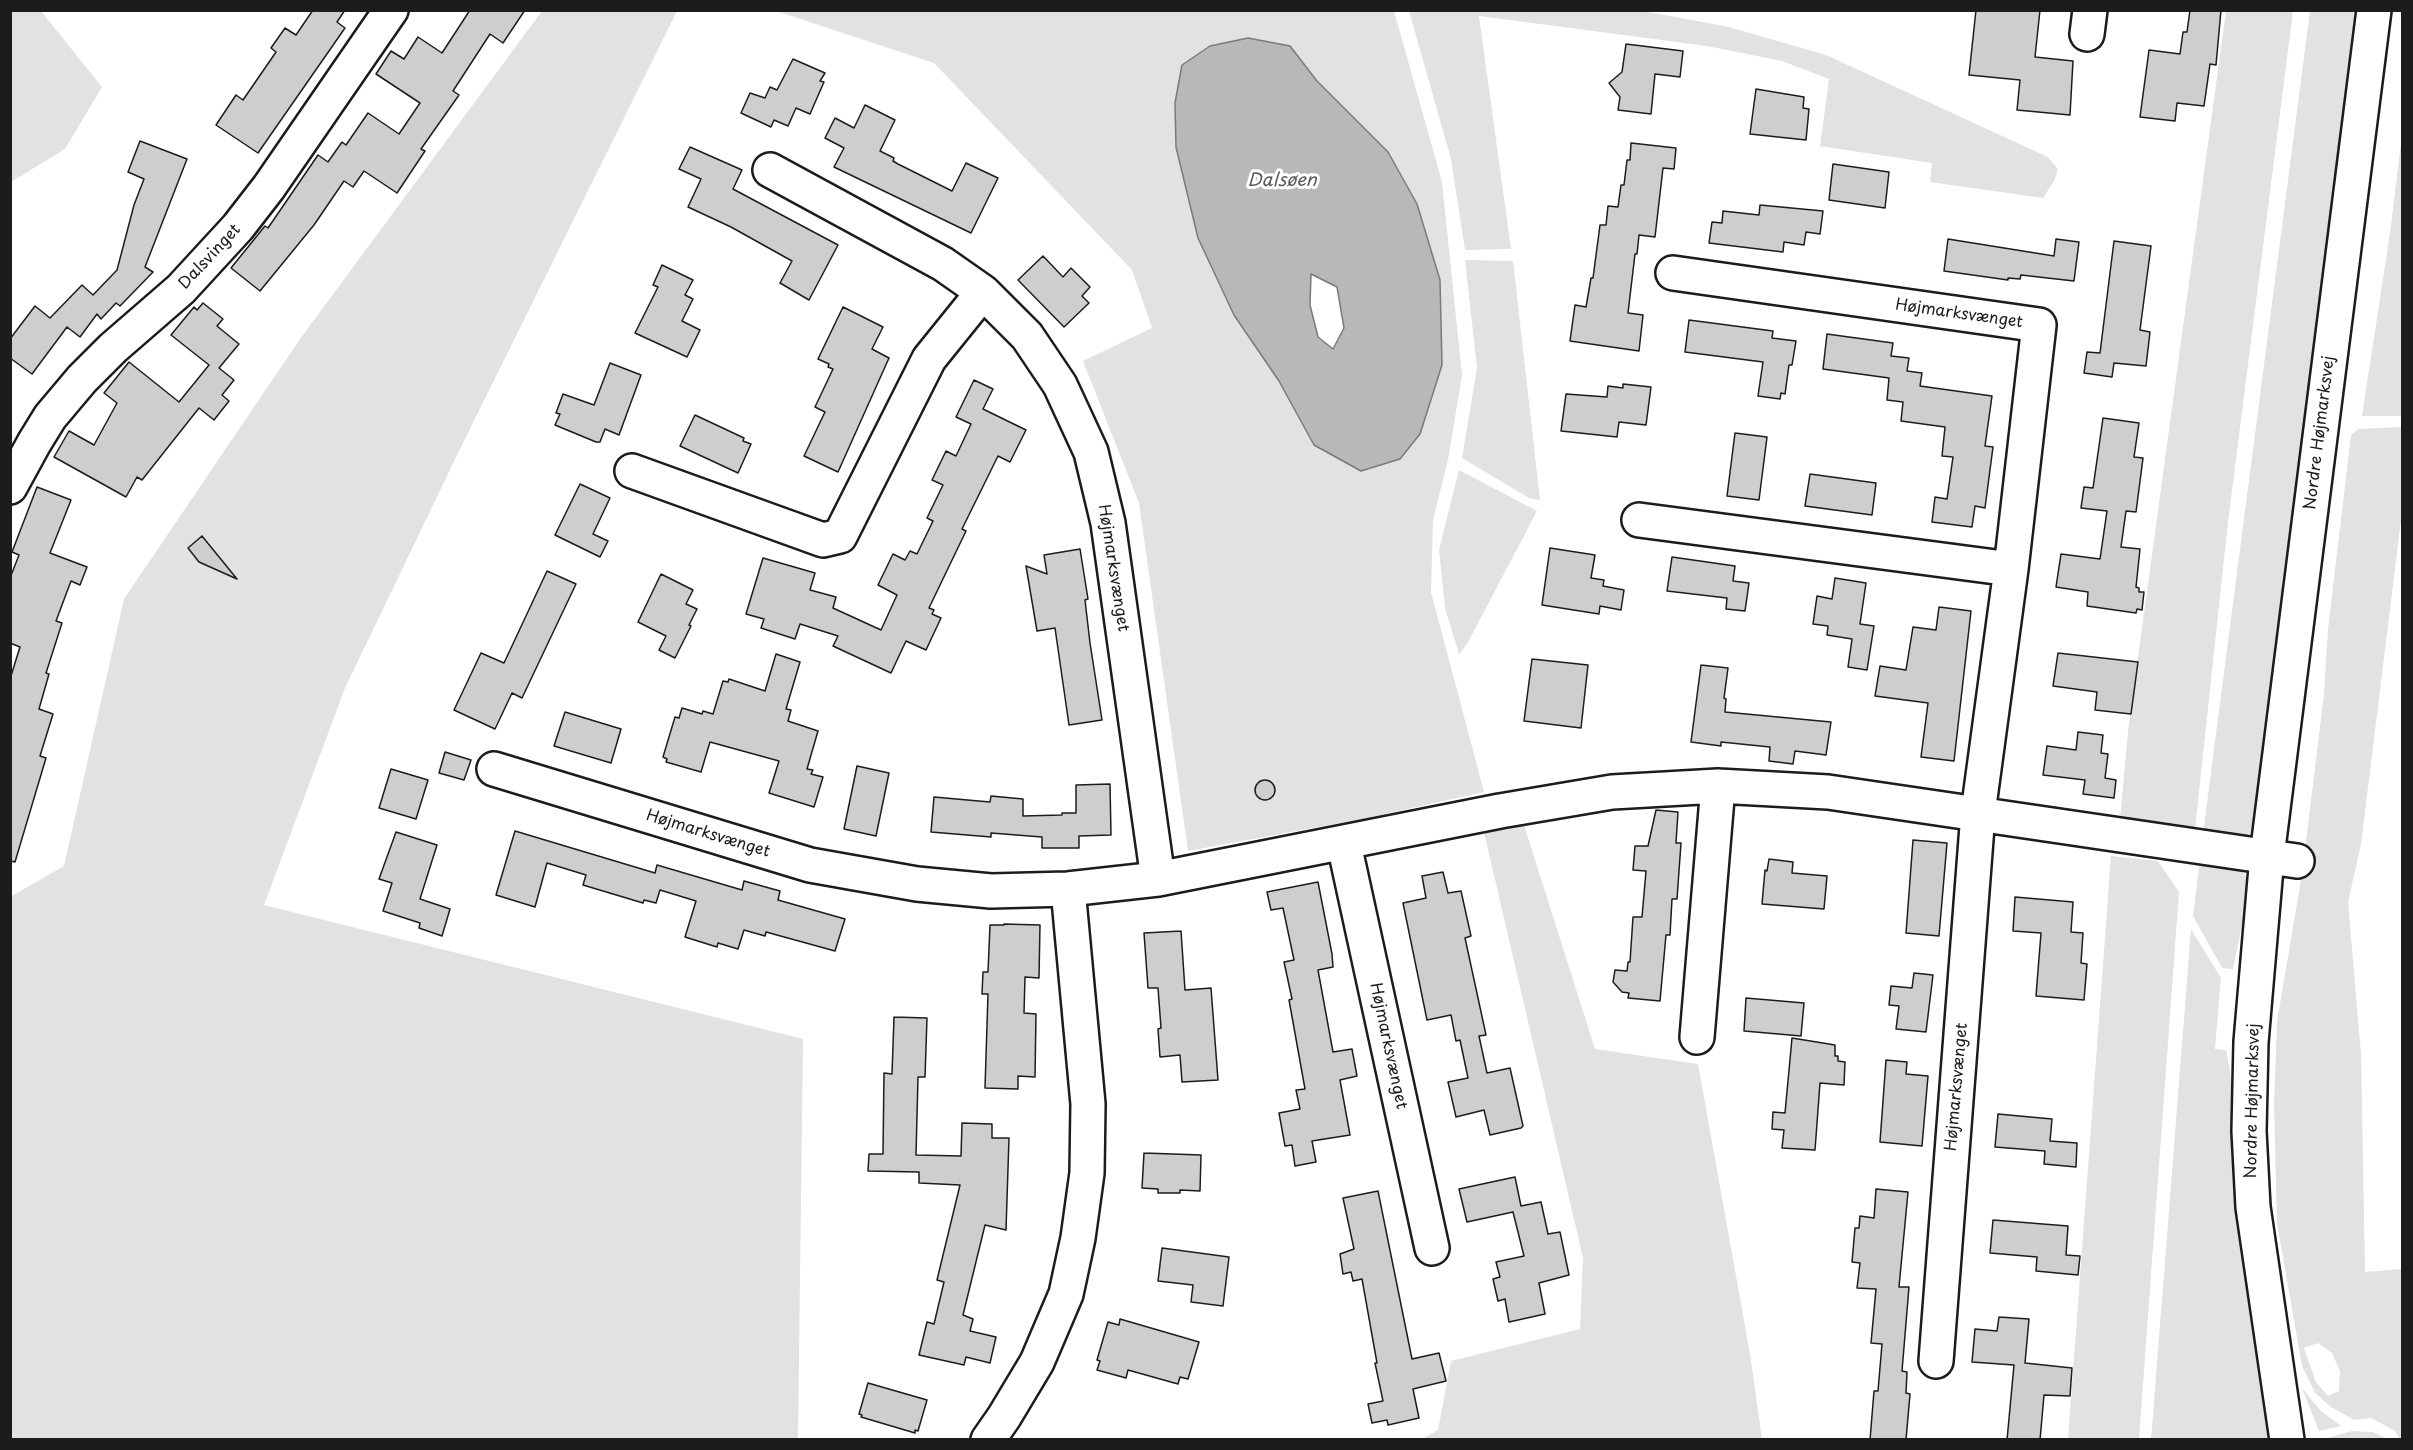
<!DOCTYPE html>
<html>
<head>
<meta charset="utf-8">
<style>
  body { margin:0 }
  #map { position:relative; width:2413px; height:1450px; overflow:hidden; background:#fff; font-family:"Playpen Sans",sans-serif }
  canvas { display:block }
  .frame { position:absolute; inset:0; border:12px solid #1c1c1c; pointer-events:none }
</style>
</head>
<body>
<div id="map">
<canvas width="2413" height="1450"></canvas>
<div class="frame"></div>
</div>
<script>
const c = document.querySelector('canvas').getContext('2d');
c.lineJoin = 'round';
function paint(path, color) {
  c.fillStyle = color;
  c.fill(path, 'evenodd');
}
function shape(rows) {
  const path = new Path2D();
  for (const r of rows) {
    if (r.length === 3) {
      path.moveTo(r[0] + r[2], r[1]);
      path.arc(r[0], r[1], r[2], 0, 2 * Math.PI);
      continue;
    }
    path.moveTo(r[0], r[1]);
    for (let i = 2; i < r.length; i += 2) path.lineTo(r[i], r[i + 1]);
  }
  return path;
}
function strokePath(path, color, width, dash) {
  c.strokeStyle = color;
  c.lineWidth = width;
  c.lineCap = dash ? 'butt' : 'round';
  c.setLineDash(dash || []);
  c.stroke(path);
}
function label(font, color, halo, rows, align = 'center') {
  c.font = font + ' "Playpen Sans",sans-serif';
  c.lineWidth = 6;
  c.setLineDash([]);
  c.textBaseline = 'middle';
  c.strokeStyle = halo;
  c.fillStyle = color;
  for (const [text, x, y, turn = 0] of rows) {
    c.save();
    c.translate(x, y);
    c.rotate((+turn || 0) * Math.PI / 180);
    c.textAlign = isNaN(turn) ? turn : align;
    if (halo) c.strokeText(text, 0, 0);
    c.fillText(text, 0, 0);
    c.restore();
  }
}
const green = shape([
  [11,10,41,11,102,87,65,149,11,182],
  [542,11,677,11,459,451,345,688,264,905,803,1039,798,1439,11,1439,10,897,64,866,124,599,300,339],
  [776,11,1394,11,1442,182,1462,375,1448,460,1433,520,1431,592,1484,792,1367,818,1188,851,1139,503,1083,361,1152,328,1132,270,934,63],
  [1248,38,1290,46,1417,204,1440,280,1442,365,1314,445,1279,381,1210,46],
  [1409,11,1643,11,1729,27,1826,55,2048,157,2058,169,2055,179,2043,198,1930,182,1932,163,1820,146,1829,79,1782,61,1707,46,1479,16,1511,249,1465,250,1451,159],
  [2226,11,2293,11,2228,522,2195,829,2120,820,2128,731],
  [2310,11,2364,11,2256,822,2250,833,2241,841,2203,834],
  [2402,135,2402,416,2362,416,2390,233],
  [1465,260,1513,261,1540,500,1529,498,1462,458,1477,368],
  [2402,427,2402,512,2361,844,2348,902,2361,1054,2365,1272,2402,1269,2402,1439,2400,1439,2395,1431,2371,1418,2354,1420,2331,1407,2315,1393,2302,1366,2277,1223,2274,1104,2277,1022,2302,874,2324,694,2328,629,2351,435,2358,429],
  [2318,1343,2332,1353,2340,1371,2339,1391,2328,1396,2316,1382,2304,1348],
  [1459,470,1537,511,1467,644,1459,654,1445,608,1439,550],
  [1523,822,1595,1049,1698,1064,1750,1354,1762,1439,1420,1440,1438,1430,1451,1361,1580,1329,1583,1258,1483,828],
  [2111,856,2158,861,2179,892,2139,1439,2068,1439],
  [2200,861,2228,864,2242,870,2248,880,2249,891,2233,969,2222,968,2193,916],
  [2191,929,2221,978,2215,1049,2226,1050,2236,1104,2279,1439,2151,1440],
  [2302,1388,2320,1410,2341,1426,2319,1431],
  [2352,1431,2373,1432,2388,1439,2323,1439]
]);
const water = shape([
  [1248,38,1290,46,1317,81,1388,152,1417,204,1440,280,1442,365,1420,434,1400,459,1361,471,1314,445,1279,381,1234,315,1198,238,1176,147,1175,103,1182,65,1210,46,1248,38],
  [1311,274,1337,287,1344,328,1333,349,1318,337,1310,305,1311,274]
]);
const building = shape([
  [313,10,345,10,337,22,345,28,258,153,216,125,236,95,243,100,276,52,271,48,285,28,296,35,313,10],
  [470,10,525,10,503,43,490,34,453,91,459,95,421,149,425,151,397,193,364,171,353,187,344,181,314,225,260,291,231,268,265,226,268,228,318,155,328,162,342,142,346,145,368,113,399,134,420,103,376,74,391,51,404,59,418,37,442,53,470,10],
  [1976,10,2040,10,2035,57,2073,61,2070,115,2017,110,2020,80,1969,75,1976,10],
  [2190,10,2221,10,2216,65,2210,64,2204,106,2177,103,2175,121,2140,117,2149,50,2180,54,2183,32,2187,32,2190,10],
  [1626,44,1683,51,1680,77,1655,74,1651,114,1618,110,1620,97,1609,83,1622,72,1626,44],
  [793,59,825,73,820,81,824,82,810,114,796,108,788,126,774,120,771,127,741,113,750,93,765,98,770,87,777,90,793,59],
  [1756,89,1804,97,1803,108,1809,109,1806,140,1750,134,1756,89],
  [865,105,895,120,880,151,894,158,893,161,898,164,952,191,966,163,998,178,971,233,834,167,844,148,825,138,835,118,854,128,865,105],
  [140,141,187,159,145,267,153,272,120,306,116,303,101,319,97,314,80,337,67,327,32,374,10,358,10,339,35,306,50,318,82,285,93,295,117,270,134,205,144,179,128,172,140,141],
  [1631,143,1676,148,1674,169,1663,168,1655,237,1639,235,1637,254,1635,254,1628,313,1643,315,1639,351,1570,341,1575,305,1586,307,1591,278,1593,278,1600,225,1606,225,1608,206,1618,207,1621,185,1624,185,1627,160,1630,160,1631,143],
  [690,147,742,170,733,189,838,245,809,300,780,283,792,261,731,227,688,207,701,179,679,169,690,147],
  [1833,164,1889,172,1885,208,1829,200,1833,164],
  [1760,205,1823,211,1820,234,1806,232,1804,245,1784,242,1783,252,1709,243,1712,222,1722,223,1723,211,1759,215,1760,205],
  [1948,239,2054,256,2056,239,2079,242,2074,281,2021,275,2020,279,2008,278,2008,280,1944,271,1948,239],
  [2114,241,2151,246,2140,330,2150,332,2146,366,2114,363,2112,377,2084,373,2087,352,2100,353,2114,241],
  [1043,256,1063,277,1071,268,1090,287,1082,296,1089,303,1064,327,1018,280,1043,256],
  [662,265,693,280,685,295,693,299,682,321,700,330,687,357,635,333,658,287,653,285,662,265],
  [203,303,223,319,217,326,239,344,219,368,234,380,222,395,229,401,214,420,199,408,142,480,137,477,126,497,54,457,69,431,94,445,117,403,104,393,129,362,179,402,209,365,171,335,194,307,197,310,203,303],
  [843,307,883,327,872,349,889,358,838,472,804,456,825,412,815,407,833,369,828,367,829,364,818,359,843,307],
  [1689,320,1773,331,1772,338,1796,341,1792,365,1789,365,1785,394,1781,393,1780,399,1758,396,1763,362,1685,352,1689,320],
  [1827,334,1893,343,1891,356,1909,358,1907,371,1922,373,1920,386,1992,396,1985,446,1993,447,1985,508,1975,506,1972,527,1932,522,1935,497,1947,499,1953,457,1942,456,1945,427,1901,421,1903,402,1887,400,1889,378,1823,369,1827,334],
  [610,363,641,375,619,435,605,429,600,442,596,442,555,425,560,414,556,413,563,394,594,405,610,363],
  [974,380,993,389,983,409,1026,430,1010,462,998,456,962,529,966,531,929,608,934,610,932,614,941,618,926,650,906,641,891,673,833,646,838,636,800,624,795,639,761,628,764,619,746,614,763,558,815,573,810,590,836,597,833,608,881,630,897,595,878,585,893,554,905,560,910,551,917,554,933,521,927,518,943,485,932,480,946,451,956,456,971,424,956,417,974,380],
  [1623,384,1651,387,1646,425,1619,422,1617,437,1561,431,1566,394,1607,397,1608,386,1623,388,1623,384],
  [695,415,744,438,743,441,751,444,738,473,680,446,695,415],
  [2103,418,2139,423,2134,457,2143,458,2136,512,2126,511,2121,547,2140,549,2136,587,2139,588,2139,592,2144,592,2142,610,2137,609,2136,613,2087,606,2088,592,2056,587,2061,554,2100,559,2107,511,2081,508,2084,487,2093,488,2103,418],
  [1735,433,1767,437,1759,500,1727,496,1735,433],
  [1810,474,1876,483,1872,515,1805,506,1810,474],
  [580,484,610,498,593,534,608,541,600,557,555,535,580,484],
  [37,487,71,500,50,553,87,567,80,585,71,581,56,621,62,623,46,673,49,674,39,709,53,714,40,756,46,758,15,862,11,861,10,679,20,647,10,643,10,578,19,555,12,552,37,487],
  [202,536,237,579,199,562,188,548,202,536],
  [1550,548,1595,555,1591,578,1604,580,1603,586,1624,590,1621,610,1600,606,1599,614,1542,605,1550,548],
  [1080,549,1088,599,1085,600,1090,643,1102,720,1069,725,1055,628,1037,631,1026,566,1047,574,1044,555,1080,549],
  [1672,557,1735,566,1733,581,1749,583,1745,611,1726,609,1727,598,1667,591,1672,557],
  [547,571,576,584,522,698,512,693,495,729,454,710,481,653,504,663,547,571],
  [661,574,693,590,686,604,697,609,689,625,691,626,675,658,659,650,666,636,638,622,661,574],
  [1835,578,1866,583,1860,624,1874,626,1867,670,1848,667,1852,639,1827,635,1828,626,1813,624,1817,596,1832,599,1835,578],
  [1939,607,1971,611,1954,761,1921,757,1928,703,1875,696,1880,666,1906,670,1913,627,1936,630,1939,607],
  [2058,653,2138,662,2131,714,2095,710,2097,692,2053,686,2058,653],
  [776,654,800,662,786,709,791,710,788,721,818,731,807,769,813,770,811,774,823,777,814,807,769,793,779,761,710,742,701,772,666,762,667,759,663,757,675,717,679,718,682,708,702,714,703,711,713,714,723,681,728,682,729,679,765,691,776,654],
  [1532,659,1588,665,1581,728,1524,721,1532,659],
  [1701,665,1728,668,1724,698,1726,699,1725,712,1831,722,1826,755,1795,751,1793,764,1769,761,1770,747,1721,742,1721,746,1691,742,1701,665],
  [565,712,621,729,611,763,554,746,565,712],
  [2078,732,2103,735,2101,753,2108,754,2105,778,2116,780,2114,798,2083,794,2085,780,2043,775,2047,746,2076,750,2078,732],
  [445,752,471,760,464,780,439,773,445,752],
  [857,766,889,773,876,836,844,829,857,766],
  [391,769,428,780,416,819,379,808,391,769],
  [1265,790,10],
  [1110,784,1111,835,1079,836,1079,848,1042,848,1042,837,991,833,991,837,931,832,934,797,990,802,991,796,1023,799,1023,816,1062,815,1062,813,1076,813,1076,785,1110,784],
  [1656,810,1678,812,1676,843,1681,843,1677,899,1672,899,1670,935,1666,935,1660,1001,1628,998,1629,993,1622,992,1613,982,1615,970,1627,971,1628,962,1630,962,1633,917,1642,917,1646,871,1633,870,1635,846,1648,846,1656,810],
  [515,831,655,873,657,865,742,890,744,881,780,891,778,900,845,919,835,951,766,932,765,936,744,930,738,949,718,943,717,947,685,937,696,901,660,890,656,903,644,900,643,903,583,885,586,875,547,863,535,907,496,895,515,831],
  [396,832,437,845,420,899,450,909,442,936,419,928,420,923,383,911,392,883,379,879,396,832],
  [1913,840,1947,843,1939,936,1906,933,1913,840],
  [1769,859,1793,862,1792,873,1827,876,1824,909,1762,904,1765,870,1767,871,1769,859],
  [1443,872,1448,893,1461,891,1471,936,1465,938,1486,1035,1479,1036,1487,1073,1510,1068,1523,1126,1521,1128,1490,1135,1484,1110,1456,1117,1448,1082,1468,1078,1460,1040,1456,1041,1451,1015,1427,1020,1403,903,1426,898,1422,876,1443,872],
  [1318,882,1332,954,1333,967,1318,970,1333,1052,1352,1049,1357,1076,1340,1080,1350,1135,1312,1141,1316,1162,1295,1166,1292,1145,1285,1146,1279,1113,1300,1109,1296,1090,1305,1089,1289,1000,1292,999,1284,962,1294,960,1283,908,1271,910,1267,892,1318,882],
  [2015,897,2073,902,2071,932,2083,933,2081,963,2087,964,2084,1000,2036,996,2041,933,2013,931,2015,897],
  [1004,924,1040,925,1039,978,1025,977,1024,1013,1036,1014,1035,1077,1018,1076,1018,1089,985,1088,988,994,982,994,983,972,988,972,990,925,1004,925,1004,924],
  [1181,931,1185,990,1211,988,1218,1080,1182,1082,1180,1055,1160,1057,1158,1029,1161,1028,1158,988,1148,988,1144,933,1181,931],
  [1914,973,1933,975,1926,1032,1896,1029,1899,1006,1889,1005,1891,986,1912,988,1914,973],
  [1746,998,1804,1003,1801,1036,1744,1031,1746,998],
  [894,1017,927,1018,925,1077,918,1077,916,1155,961,1156,962,1123,992,1124,992,1138,1009,1138,1006,1230,985,1225,963,1315,973,1319,970,1331,996,1337,990,1363,966,1357,964,1365,919,1355,927,1322,934,1324,944,1282,937,1280,960,1185,919,1183,919,1172,868,1171,869,1154,883,1154,884,1073,892,1074,894,1017],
  [1792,1038,1835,1045,1835,1056,1838,1056,1838,1061,1845,1062,1844,1085,1820,1083,1815,1150,1782,1148,1784,1130,1772,1129,1773,1112,1785,1113,1792,1038],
  [1886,1060,1907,1062,1906,1074,1928,1076,1922,1146,1880,1142,1886,1060],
  [1998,1114,2052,1119,2050,1141,2077,1143,2076,1167,2044,1164,2045,1151,1995,1147,1998,1114],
  [1144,1153,1201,1155,1200,1191,1180,1190,1180,1193,1158,1193,1158,1189,1142,1188,1144,1153],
  [1515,1177,1521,1206,1541,1202,1548,1234,1560,1232,1569,1275,1539,1283,1545,1314,1509,1322,1505,1299,1498,1301,1493,1279,1500,1277,1496,1262,1524,1256,1513,1212,1467,1222,1459,1189,1515,1177],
  [1876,1189,1908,1192,1899,1287,1909,1287,1902,1371,1907,1372,1906,1393,1910,1394,1906,1440,1870,1440,1874,1391,1878,1391,1882,1344,1871,1343,1876,1289,1857,1288,1860,1263,1852,1262,1855,1228,1859,1228,1860,1216,1874,1218,1876,1189],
  [1378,1191,1412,1359,1439,1353,1446,1381,1413,1389,1419,1418,1388,1425,1387,1420,1372,1423,1368,1404,1383,1401,1375,1363,1377,1363,1362,1279,1353,1281,1351,1272,1343,1274,1340,1254,1354,1249,1343,1198,1378,1191],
  [1993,1220,2068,1226,2066,1255,2080,1256,2078,1275,2036,1271,2037,1257,1990,1253,1993,1220],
  [1162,1248,1229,1257,1223,1306,1191,1302,1193,1285,1158,1281,1162,1248],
  [1999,1317,2029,1319,2025,1363,2072,1368,2070,1396,2044,1395,2040,1440,2007,1440,2014,1365,1972,1362,1975,1329,1997,1331,1999,1317],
  [1120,1319,1199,1342,1188,1379,1180,1377,1178,1384,1128,1370,1126,1378,1097,1370,1100,1361,1097,1360,1108,1322,1119,1325,1120,1319],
  [868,1383,927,1400,918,1431,915,1430,915,1433,861,1417,862,1415,859,1414,868,1383]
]);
const minor = shape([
  [2087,34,2090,10],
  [770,170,943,264,983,292,1027,336,1060,385,1091,452,1108,523,1158,879],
  [1673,273,2039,325,2011,569,1978,813,1936,1361],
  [632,471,823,540,840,536,929,359,983,292],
  [10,487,34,443,50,417,82,379,113,348,181,289,238,227,269,187,391,10],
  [1639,520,2011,569],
  [494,769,810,865,917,884,991,891,1068,889,1158,879,1500,811,1612,792,1718,786,1828,792,2297,861],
  [1344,844,1432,1248],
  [1697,1037,1718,786],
  [988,1440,1004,1417,1037,1362,1066,1294,1078,1238,1087,1173,1088,1104,1068,889],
  [2287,1440,2253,1207,2249,1131,2251,1042,2267,856,2374,10]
]);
const streetNames = [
  ["Dalsvinget",210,257,-47],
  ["Højmarksvænget",1959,314,8],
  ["Nordre Højmarksvej",2320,433,-83],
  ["Højmarksvænget",1113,568,81],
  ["Højmarksvænget",708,834,17],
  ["Højmarksvænget",1388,1046,78],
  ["Højmarksvænget",1957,1087,-85],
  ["Nordre Højmarksvej",2253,1101,-89]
];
const waterNames = [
  ["Dalsøen",1282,181]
];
paint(green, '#e2e2e2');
paint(water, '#b8b8b8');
strokePath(water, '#7a7a7a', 1.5);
paint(building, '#cecece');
strokePath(building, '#1c1c1c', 1.5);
strokePath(minor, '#1c1c1c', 38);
strokePath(minor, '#fff', 33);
label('16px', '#1c1c1c', '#fff', streetNames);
label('italic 18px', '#5a5a5a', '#fff', waterNames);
</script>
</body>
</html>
